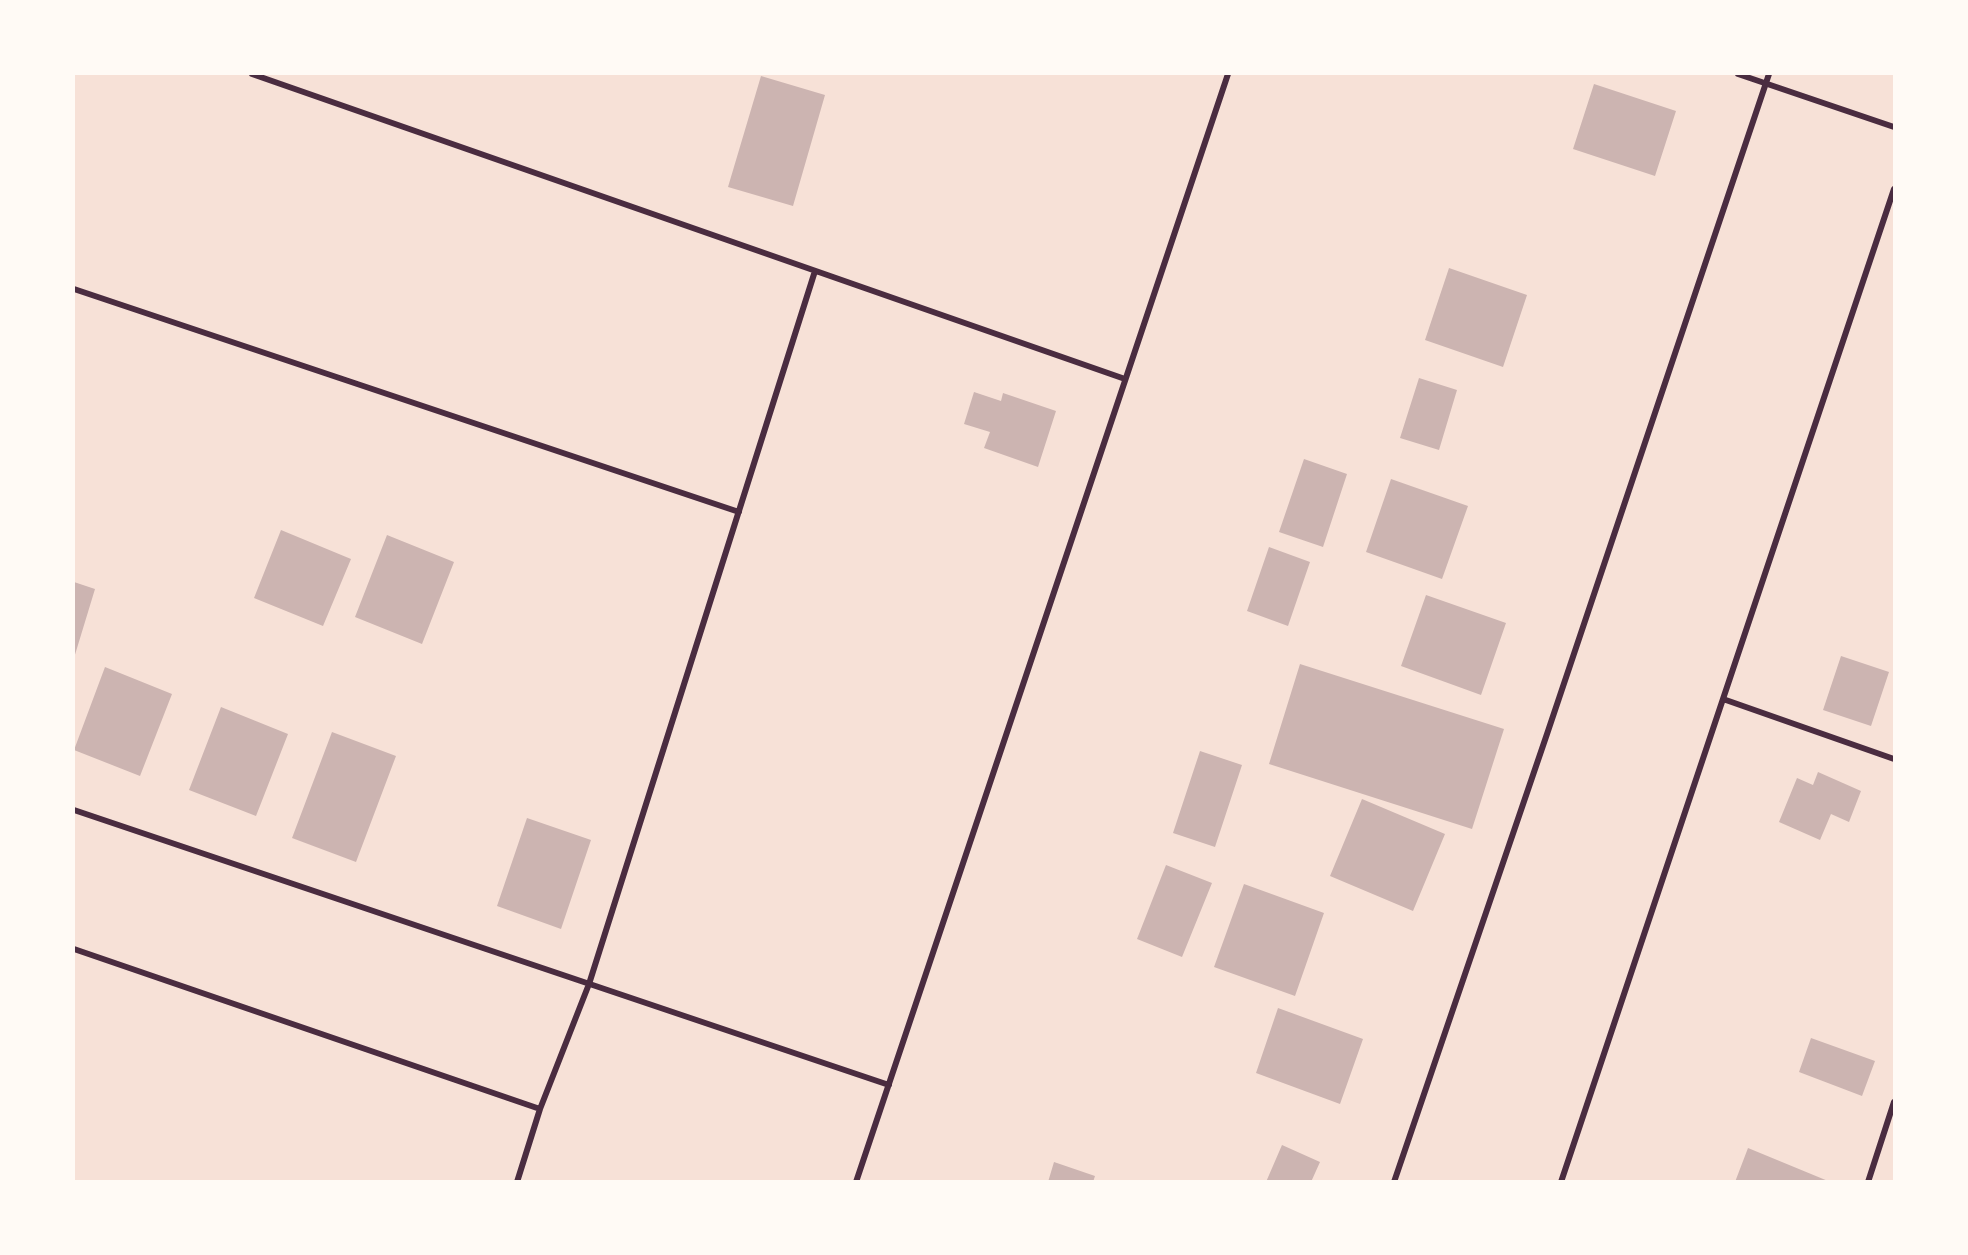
<!DOCTYPE html>
<html>
<head>
<meta charset="utf-8">
<style>
  body { margin:0 }
  #map { position:relative; width:1968px; height:1255px; overflow:hidden; background:#f7e1d7; font-family:"Archivo Narrow",sans-serif }
  canvas { display:block }
  .frame { position:absolute; inset:0; border:75px solid #fffaf5; pointer-events:none }
</style>
</head>
<body>
<div id="map">
<canvas width="1968" height="1255"></canvas>
<div class="frame"></div>
</div>
<script>
const c = document.querySelector('canvas').getContext('2d');
c.lineJoin = 'round';
function paint(path, color) {
  c.fillStyle = color;
  c.fill(path, 'evenodd');
}
function shape(rows) {
  const path = new Path2D();
  for (const r of rows) {
    path.moveTo(r[0], r[1]);
    for (let i = 2; i < r.length; i += 2) path.lineTo(r[i], r[i + 1]);
  }
  return path;
}
function strokePath(path, color, width, dash) {
  c.strokeStyle = color;
  c.lineWidth = width;
  c.lineCap = dash ? 'butt' : 'round';
  c.setLineDash(dash || []);
  c.stroke(path);
}
const building = shape([
  [761,76,825,95,793,206,728,187],
  [1594,84,1676,111,1655,176,1573,149],
  [1449,268,1527,295,1503,367,1425,340],
  [1419,378,1457,390,1439,450,1400,438],
  [974,392,1001,401,1003,393,1056,411,1038,467,984,448,990,432,964,424],
  [1304,459,1347,474,1323,547,1279,532],
  [1391,479,1468,506,1442,579,1366,552],
  [281,530,351,559,323,626,254,598],
  [387,535,454,562,422,644,355,617],
  [1269,547,1310,562,1288,626,1247,611],
  [74,582,95,589,74,658],
  [1426,595,1506,623,1481,695,1401,666],
  [1841,656,1889,672,1871,726,1823,710],
  [1300,664,1504,729,1472,829,1269,764],
  [105,667,172,694,140,776,74,750],
  [221,707,288,734,256,816,189,790],
  [332,732,396,756,356,862,292,838],
  [1200,751,1242,765,1215,847,1173,833],
  [1818,772,1861,791,1849,822,1831,814,1820,840,1779,822,1797,778,1813,785],
  [1362,799,1445,834,1413,911,1330,876],
  [527,818,591,840,561,929,497,906],
  [1166,865,1212,883,1182,957,1137,939],
  [1244,884,1324,913,1295,996,1214,967],
  [1278,1008,1363,1039,1340,1104,1256,1073],
  [1811,1038,1875,1061,1862,1096,1799,1072],
  [1282,1145,1320,1162,1311,1182,1266,1182],
  [1748,1148,1828,1181,1828,1182,1735,1182],
  [1054,1162,1095,1176,1093,1182,1048,1182]
]);
const minor = shape([
  [252,74,1125,379],
  [1738,74,1894,127],
  [74,289,739,512],
  [1723,699,1894,759],
  [74,810,889,1085],
  [74,949,540,1109],
  [517,1182,540,1109,589,984,815,271],
  [856,1182,1228,74],
  [1394,1182,1547,734,1769,74],
  [1561,1182,1894,189],
  [1868,1182,1894,1102]
]);
paint(building, '#ccb4b1');
strokePath(minor, '#4a2c40', 6);
</script>
</body>
</html>
